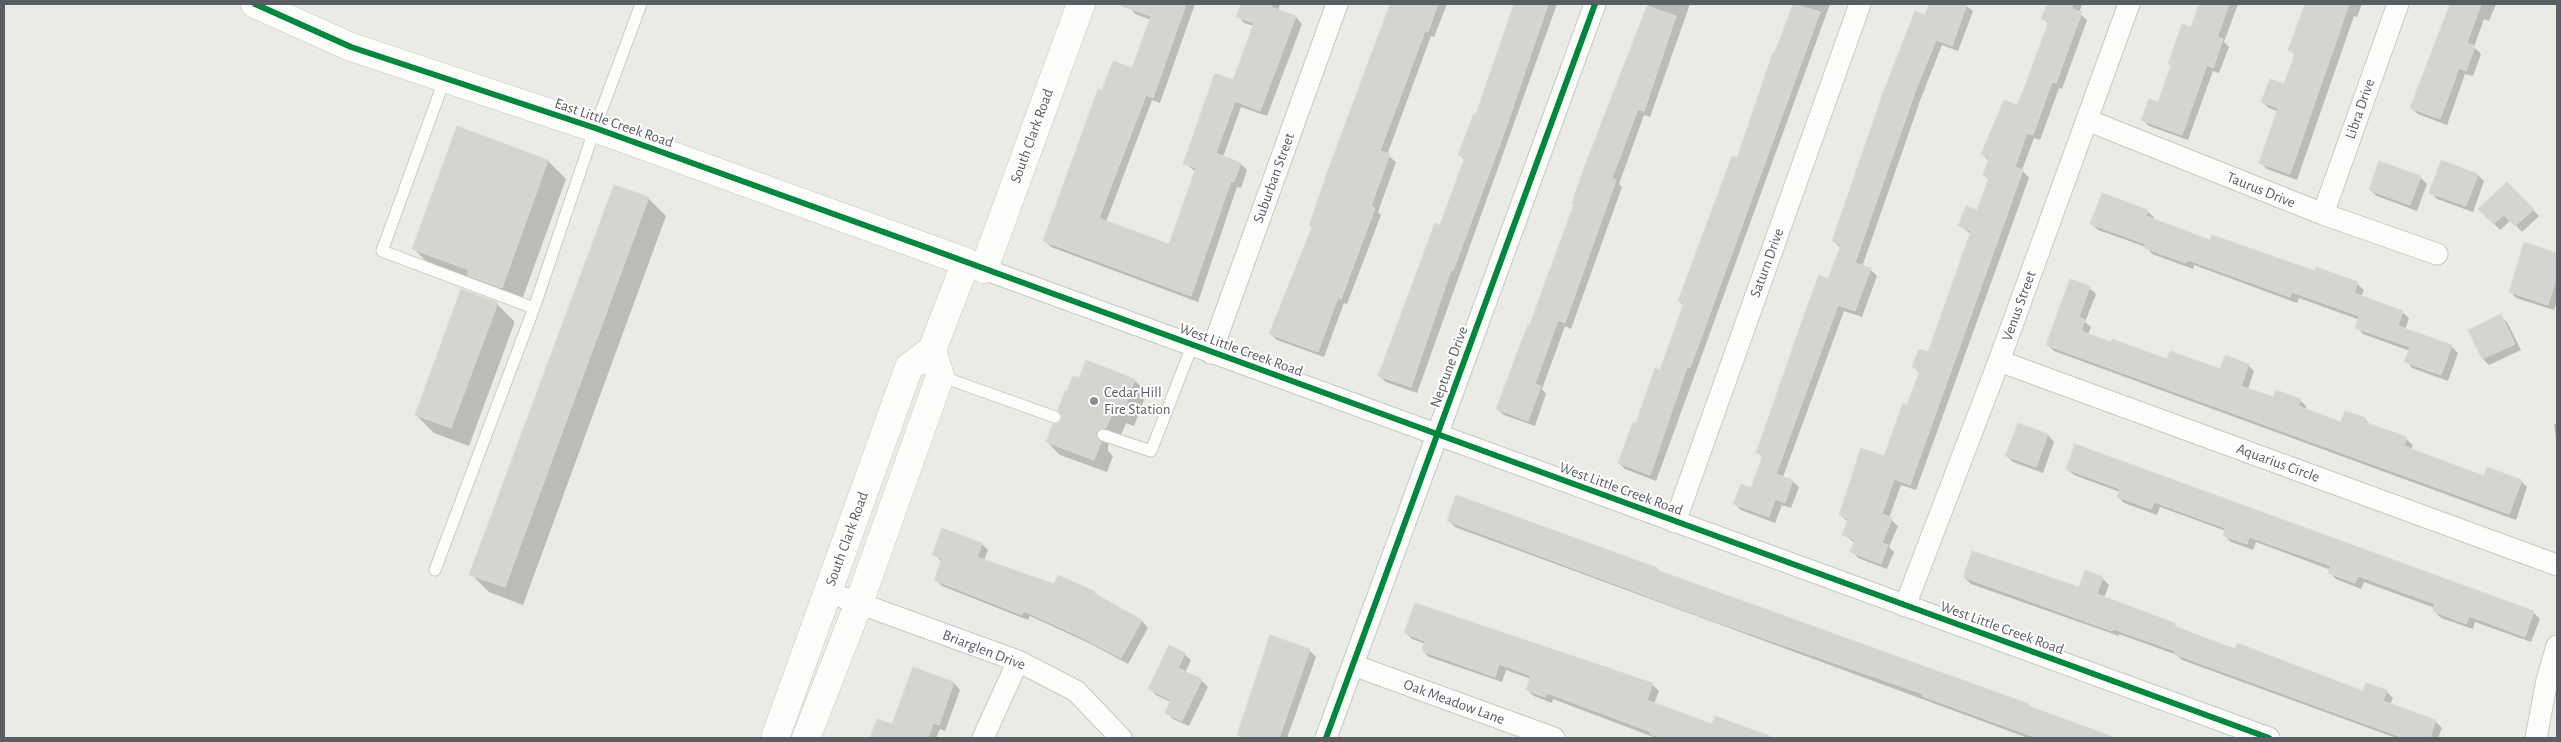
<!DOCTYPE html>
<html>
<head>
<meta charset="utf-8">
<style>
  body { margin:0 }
  #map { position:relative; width:2561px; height:742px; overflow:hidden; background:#ebebe5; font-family:"Alegreya Sans",sans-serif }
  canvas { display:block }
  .frame { position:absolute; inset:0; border:5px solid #5a5d64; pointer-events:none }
</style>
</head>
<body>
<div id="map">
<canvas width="2561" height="742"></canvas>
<div class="frame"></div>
</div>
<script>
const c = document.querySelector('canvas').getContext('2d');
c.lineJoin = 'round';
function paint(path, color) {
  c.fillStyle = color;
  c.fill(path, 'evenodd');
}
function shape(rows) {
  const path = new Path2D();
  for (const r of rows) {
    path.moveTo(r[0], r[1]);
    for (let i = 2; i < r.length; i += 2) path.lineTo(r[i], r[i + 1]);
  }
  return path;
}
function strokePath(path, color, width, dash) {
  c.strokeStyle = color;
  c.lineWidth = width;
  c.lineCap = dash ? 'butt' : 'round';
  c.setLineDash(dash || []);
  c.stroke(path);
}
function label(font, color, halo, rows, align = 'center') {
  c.font = font + ' "Alegreya Sans",sans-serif';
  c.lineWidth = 4;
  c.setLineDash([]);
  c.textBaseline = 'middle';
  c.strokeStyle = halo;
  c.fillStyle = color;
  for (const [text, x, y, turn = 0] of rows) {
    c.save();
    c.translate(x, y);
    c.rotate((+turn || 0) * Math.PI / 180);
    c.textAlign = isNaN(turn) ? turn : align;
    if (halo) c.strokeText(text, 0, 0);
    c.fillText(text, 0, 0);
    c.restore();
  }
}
const shadow = shape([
  [1130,4,1195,4,1160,103,1152,100,1106,222,1170,245,1196,172,1185,163,1234,81,1254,26,1244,23,1238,16,1242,4,1280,4,1278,11,1296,17,1302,24,1267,116,1241,107,1223,157,1241,164,1247,170,1241,188,1237,187,1198,302,1051,247,1045,241,1103,92,1133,69,1151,20,1135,14,1129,7],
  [1391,4,1447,4,1434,37,1431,36,1387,155,1396,162,1378,212,1381,215,1347,304,1344,303,1324,357,1277,340,1271,334,1313,228,1311,226,1329,173],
  [1522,4,1557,4,1417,393,1386,382,1379,376,1441,227,1465,160,1460,155],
  [1649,4,1690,4,1650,117,1644,115,1619,184,1622,187,1571,329,1565,326,1542,389,1546,394,1535,426,1504,415,1497,409,1552,271],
  [1794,4,1830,4,1656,481,1625,469,1619,463,1660,371,1684,306,1679,301,1738,160],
  [1930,4,1964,4,1973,11,1958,51,1942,45,1921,98,1862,267,1870,269,1877,276,1862,317,1844,311,1783,477,1792,481,1799,487,1791,508,1782,505,1775,523,1741,510,1735,504,1752,489,1763,458,1757,452,1841,248,1833,241],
  [2048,4,2082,4,2079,13,2087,20,2062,89,2059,88,2040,140,2034,138,2022,170,2029,178,1916,490,1901,485,1889,518,1898,526,1889,547,1894,552,1887,569,1858,558,1852,551,1855,543,1844,535,1848,522,1840,515,1884,458,1908,406,1920,373,1914,367,1928,354,1971,234,1960,226,1978,212,1989,180,1984,175,1989,161,1982,154,1990,132,1993,133,2018,106,2049,24,2043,18],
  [2200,4,2238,4,2224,42,2229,47,2219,73,2213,71,2188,140,2149,126,2143,120,2159,103,2172,66,2169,64,2191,29],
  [2310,4,2362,4,2357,17,2354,16,2297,180,2267,169,2260,162,2279,112,2269,108,2262,102,2284,86,2296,56,2290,50],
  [2451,4,2496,4,2489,21,2484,19,2474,47,2481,54,2473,76,2465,74,2447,125,2418,114,2411,108],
  [458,128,548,161,566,179,520,305,432,267,414,249],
  [2478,175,2484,181,2473,212,2437,199,2431,192],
  [2420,177,2427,184,2417,211,2377,196,2370,190],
  [2507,183,2539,216,2522,232,2511,220,2500,230,2480,209],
  [648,198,666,216,523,605,489,592,471,574],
  [2147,211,2154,217,2153,220,2211,242,2357,284,2364,290,2361,297,2402,312,2409,318,2405,330,2452,347,2458,353,2448,381,2412,368,2406,361,2410,351,2363,334,2357,327,2360,320,2299,298,2297,303,2194,265,2193,269,2152,254,2146,247,2098,230,2092,224],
  [2525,244,2557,254,2557,301,2554,310,2516,298,2510,291],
  [2089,288,2096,294,2085,322,2091,327,2088,335,2168,360,2221,371,2248,365,2254,371,2248,389,2274,399,2300,400,2306,406,2305,410,2342,424,2365,419,2371,426,2406,439,2413,445,2411,450,2485,477,2521,481,2527,487,2516,520,2054,351,2047,344],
  [496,303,514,321,514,324,469,446,434,433,416,415],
  [2501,316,2507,322,2521,350,2489,365,2483,359,2470,330],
  [1079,380,1134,380,1147,392,1134,426,1126,423,1119,440,1114,440,1108,445,1108,451,1113,456,1107,472,1060,455,1047,442,1063,421],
  [2554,424,2557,424,2557,446],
  [2048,435,2054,442,2043,473,2013,462,2007,456],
  [2067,469,2533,612,2540,619,2531,642,2475,622,2473,629,2441,618,2434,611,2435,608,2364,582,2361,589,2336,579,2330,573,2331,570,2256,542,2253,550,2231,542,2224,535,2226,531,2160,507,2157,515,2124,503,2118,497,2120,492,2074,475],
  [1448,520,1657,569,1661,573,2116,738,2028,738,1455,527],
  [982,544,988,550,984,561,1054,586,1094,592,1100,598,1142,621,1148,628,1128,664,1091,644,1030,616,1028,620,942,586,936,580,942,562,934,554],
  [2086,572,2103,579,2109,585,2104,598,2174,624,2180,630,2363,693,2366,684,2387,692,2393,698,2390,705,2436,722,2442,728,2438,738,2396,738,2182,660,2177,655,2119,634,2119,636,1971,584,1964,577,2080,588],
  [1405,632,1652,684,1659,691,1654,704,1713,725,1755,733,1761,738,1656,738,1553,699,1552,703,1534,696,1527,690,1531,679,1506,670,1502,682,1429,657,1423,651,1426,644,1412,639],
  [1309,650,1316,657,1287,738,1242,738,1238,734],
  [1184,654,1191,660,1185,673,1201,680,1208,687,1189,726,1173,719,1166,712,1171,702,1156,695,1150,689],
  [954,683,960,690,945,731,940,729,936,738,871,738,878,720,893,726]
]);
const building = shape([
  [1122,4,1186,4,1153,98,1146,95,1099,218,1169,244,1196,168,1183,164,1215,73,1233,80,1254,23,1236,17,1241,4,1272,4,1271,7,1296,16,1260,111,1235,101,1216,153,1241,163,1234,182,1231,181,1191,296,1043,241,1098,89,1102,90,1113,61,1132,68,1151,16,1121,6,1122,4],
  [1390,4,1438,4,1428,32,1425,31,1380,151,1390,154,1371,206,1375,208,1341,299,1338,297,1318,352,1269,334,1312,227,1309,226,1327,173,1390,4],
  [1514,4,1548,4,1507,125,1453,271,1451,270,1411,387,1378,376,1435,223,1440,225,1465,157,1458,155,1474,113,1476,114,1514,4],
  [1793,4,1820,12,1690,368,1687,367,1650,475,1618,463,1633,422,1636,423,1655,368,1660,370,1684,303,1678,301,1732,156,1737,158,1773,52,1775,52,1793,4],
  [1929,4,1967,4,1952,46,1936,40,1915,92,1855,263,1871,268,1855,311,1838,305,1776,474,1793,480,1785,503,1775,499,1769,517,1733,504,1741,484,1751,488,1763,455,1756,453,1807,307,1819,275,1828,279,1841,245,1832,241,1883,93,1915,11,1925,15,1929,4],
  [2047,4,2073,4,2072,9,2082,12,2056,83,2052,82,2033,135,2027,133,2015,167,2023,170,1910,485,1894,479,1882,514,1892,518,1882,543,1888,545,1881,564,1850,552,1855,540,1842,535,1848,519,1839,515,1861,448,1884,456,1903,403,1907,405,1920,370,1912,367,1919,349,1928,352,1971,231,1958,226,1966,206,1977,210,1989,178,1983,175,1989,158,1981,154,2004,100,2017,105,2025,86,2049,21,2041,19,2047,4],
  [2199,4,2229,4,2217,37,2223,39,2213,68,2207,65,2182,135,2141,120,2149,99,2158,102,2171,65,2168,64,2182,24,2191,27,2199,4],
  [2305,4,2349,4,2290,174,2259,163,2278,108,2261,102,2270,79,2284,84,2295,53,2288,50,2305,4],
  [2450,4,2481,4,2467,43,2475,46,2466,71,2459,68,2440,119,2410,108,2450,4],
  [1647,6,1676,16,1644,111,1638,109,1612,178,1616,180,1565,323,1558,320,1535,384,1541,386,1528,421,1496,409,1528,324,1530,324,1574,204,1572,203,1584,168,1647,6],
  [457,126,548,160,502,288,467,275,469,270,412,249,457,126],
  [2441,160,2478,174,2466,206,2429,193,2441,160],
  [2379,161,2421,176,2410,205,2369,190,2379,161],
  [2507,182,2534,209,2515,226,2504,215,2493,224,2478,209,2507,182],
  [614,185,649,197,505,587,469,575,614,185],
  [2102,193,2148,210,2146,216,2210,240,2212,235,2315,271,2316,267,2358,282,2354,293,2403,311,2398,326,2452,345,2441,375,2404,362,2410,347,2355,328,2359,316,2292,292,2290,297,2188,260,2186,263,2144,248,2146,244,2090,224,2102,193],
  [2524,242,2557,253,2557,276,2548,305,2509,292,2524,242],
  [2070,279,2090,286,2079,317,2085,320,2081,331,2111,342,2112,339,2167,359,2170,351,2220,369,2225,355,2249,364,2241,386,2273,397,2276,390,2301,399,2298,406,2341,422,2345,411,2366,418,2364,422,2407,437,2404,446,2484,476,2487,467,2522,480,2509,514,2046,345,2070,279],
  [461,289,497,302,497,305,451,428,415,415,461,289],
  [2501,314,2515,344,2482,359,2468,330,2501,314],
  [1086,360,1135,379,1122,415,1113,411,1106,428,1101,428,1096,432,1096,437,1101,442,1094,460,1046,442,1053,424,1057,424,1062,420,1062,415,1058,410,1065,391,1067,391,1073,376,1079,378,1086,360],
  [2018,423,2048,434,2036,467,2005,456,2018,423],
  [2075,444,2534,611,2525,637,2469,616,2466,624,2433,611,2435,604,2358,576,2355,583,2328,573,2331,566,2249,537,2247,544,2223,536,2225,528,2154,502,2151,509,2117,497,2120,489,2066,469,2075,444],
  [1456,495,1658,568,1657,570,2029,704,2028,706,2111,736,2110,738,2037,738,1922,696,1923,694,1711,620,1447,521,1456,495],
  [942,528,982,543,977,557,1054,584,1058,575,1094,591,1094,593,1142,620,1121,658,1083,638,1024,611,1022,615,934,580,942,558,932,555,942,528],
  [1972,551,2079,587,2085,570,2103,577,2097,594,2175,623,2174,626,2235,649,2237,643,2363,691,2366,683,2387,690,2383,701,2436,720,2430,738,2404,738,2174,654,2175,651,2113,629,2112,631,1963,577,1972,551],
  [1415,603,1653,683,1647,700,1712,724,1715,716,1770,736,1769,738,1661,738,1650,734,1651,732,1547,693,1545,697,1526,690,1531,676,1499,664,1495,677,1422,651,1425,641,1404,633,1415,603],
  [1270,635,1310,649,1279,738,1246,738,1237,735,1270,635],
  [1169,645,1185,653,1178,668,1202,679,1182,721,1165,713,1171,700,1148,689,1169,645],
  [913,667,954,682,939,725,933,723,928,738,870,738,877,719,892,724,913,667]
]);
const lane = shape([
  [445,78,382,251,534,308,595,128,641,4],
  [940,376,1055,417],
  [1103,435,1151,451,1192,346],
  [435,570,534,308]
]);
const street = shape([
  [2087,120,2323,214,2437,254],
  [2323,214,2398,4],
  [970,264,2269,738],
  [1211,353,1337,4],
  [1999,361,2557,565],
  [1675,522,1860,4],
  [828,592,1018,661,1076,691,1121,738],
  [1905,606,1999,361,2129,4],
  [1353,665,1554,738],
  [983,738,1018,661],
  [1326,738,1595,4],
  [2536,738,2547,680,2557,646]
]);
const secondary = shape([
  [255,4,351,47,595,128,966,262,932,350,909,367,775,738],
  [984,269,1081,4],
  [806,738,859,603,940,376,932,350]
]);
const cycleway = shape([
  [255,4,351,47,595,128,928,248,2269,738],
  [1326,738,1595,4]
]);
const markers = [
  [1094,401,5,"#8d8f91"]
];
const streetNames = [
  ["Libra Drive",2360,109,-71],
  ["East Little Creek Road",614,123,19],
  ["South Clark Road",1032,136,-70],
  ["Suburban Street",1274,178,-70],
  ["Taurus Drive",2261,190,22],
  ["Saturn Drive",1767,263,-70],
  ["Venus Street",2019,306,-70],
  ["West Little Creek Road",1241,350,20],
  ["Neptune Drive",1449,367,-70],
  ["Aquarius Circle",2278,463,20],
  ["West Little Creek Road",1621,489,20],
  ["South Clark Road",847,539,-70],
  ["West Little Creek Road",2002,628,20],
  ["Briarglen Drive",984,650,21],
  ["Oak Meadow Lane",1454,702,20]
];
const poiNames = [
  ["Cedar Hill",1104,392],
  ["Fire Station",1104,409]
];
paint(shadow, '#0003');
paint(building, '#d4d4d0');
strokePath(building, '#dadad4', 1);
strokePath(lane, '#c8c9c7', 13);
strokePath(street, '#c8c9c7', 23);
strokePath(secondary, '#c6c7c6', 29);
strokePath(lane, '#fcfcfb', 11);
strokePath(street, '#fcfcfb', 21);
strokePath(secondary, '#fcfcfb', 28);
strokePath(cycleway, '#00873e', 6);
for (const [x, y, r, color] of markers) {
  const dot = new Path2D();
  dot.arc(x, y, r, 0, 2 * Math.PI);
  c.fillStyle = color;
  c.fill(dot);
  strokePath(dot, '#fff', 2);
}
label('15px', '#5a5d64', '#fff', streetNames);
label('15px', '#5a5d64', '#fff', poiNames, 'left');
</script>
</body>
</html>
